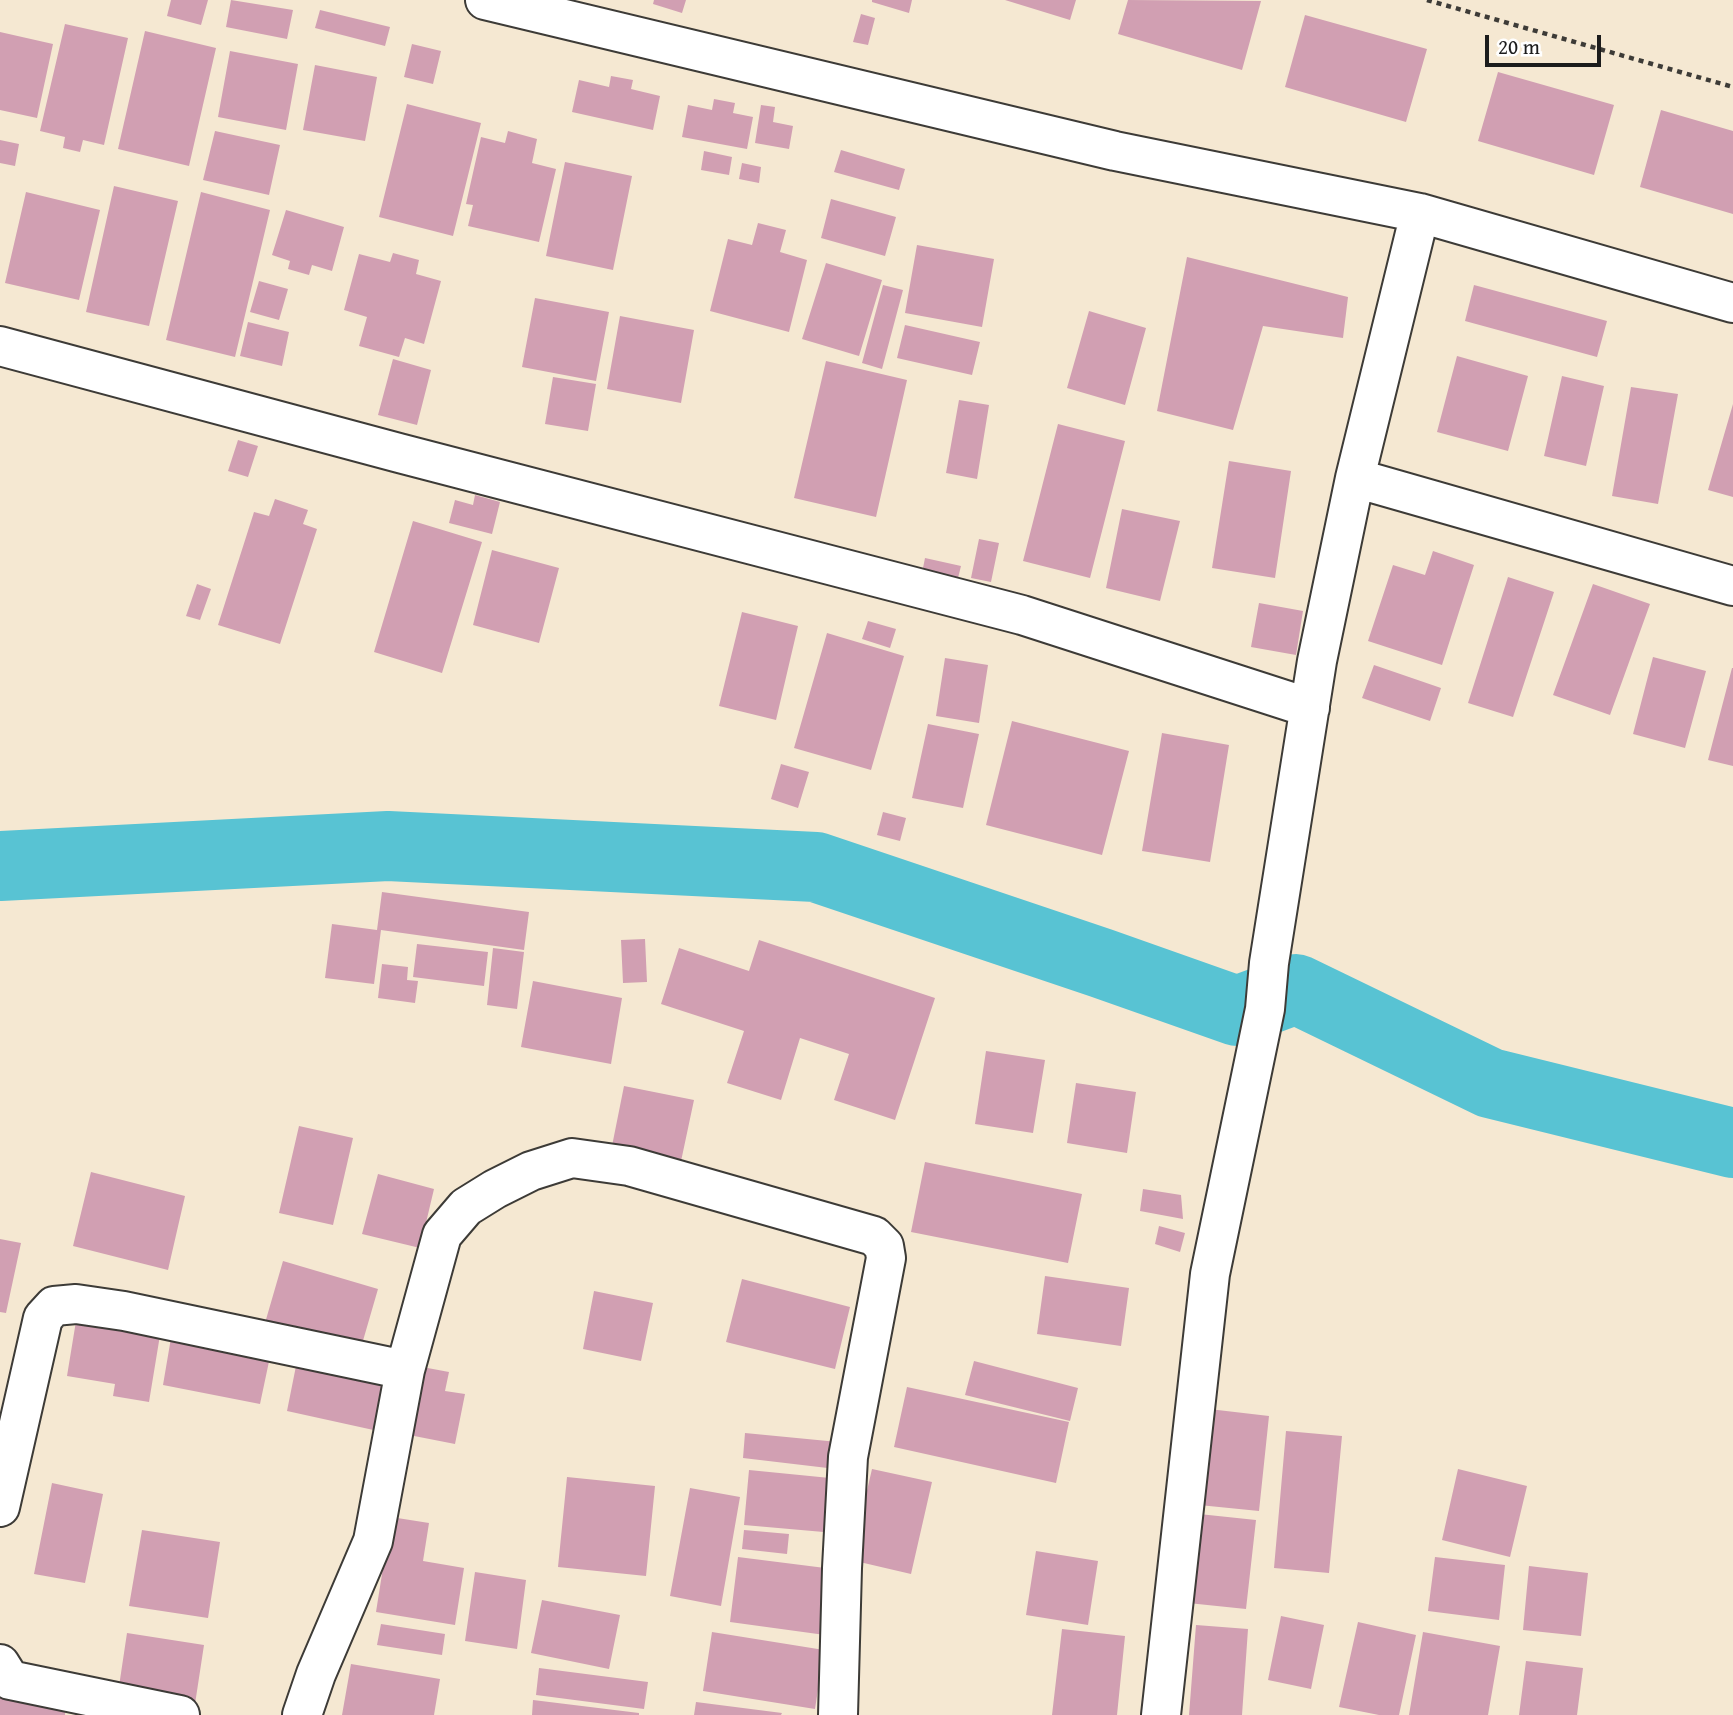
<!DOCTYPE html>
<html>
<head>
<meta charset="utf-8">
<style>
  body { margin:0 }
  #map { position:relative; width:1733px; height:1715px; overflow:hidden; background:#f5e8d2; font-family:"Gentium Book Plus",serif }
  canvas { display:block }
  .scale { position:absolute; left:1485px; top:35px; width:116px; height:32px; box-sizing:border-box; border:4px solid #1c1c1c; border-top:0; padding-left:9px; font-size:21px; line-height:24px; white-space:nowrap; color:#1c1c1c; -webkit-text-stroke:5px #fff; paint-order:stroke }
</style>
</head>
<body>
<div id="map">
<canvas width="1733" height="1715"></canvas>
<div class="scale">20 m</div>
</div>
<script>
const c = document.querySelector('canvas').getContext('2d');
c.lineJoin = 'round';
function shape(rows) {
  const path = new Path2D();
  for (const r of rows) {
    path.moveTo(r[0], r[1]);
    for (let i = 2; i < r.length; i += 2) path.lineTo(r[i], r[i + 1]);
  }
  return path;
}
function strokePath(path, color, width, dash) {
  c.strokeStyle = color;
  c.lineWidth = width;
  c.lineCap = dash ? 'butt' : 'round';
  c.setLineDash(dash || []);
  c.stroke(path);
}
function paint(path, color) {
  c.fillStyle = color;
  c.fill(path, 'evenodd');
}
const river = shape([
  [0,866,388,846,816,867,1101,963,1237,1011,1296,989,1490,1083,1733,1143]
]);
const building = shape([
  [171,0,208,0,201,25,167,16],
  [231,0,293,10,287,39,226,27],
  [654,0,686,0,682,13,653,4],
  [872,0,912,0,909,13,872,2],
  [1005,0,1076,0,1070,20],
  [1128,0,1261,1,1242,70,1118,34],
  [320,10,390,27,385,46,315,28],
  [861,14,875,18,868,45,853,42],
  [1305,15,1427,49,1406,122,1285,87],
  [65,24,128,38,104,145,83,140,80,152,63,148,65,137,40,131],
  [145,31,216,48,189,166,118,149],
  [0,32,53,44,37,118,0,110],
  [412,44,441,51,433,84,404,77],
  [230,51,298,64,286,130,218,117],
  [315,65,377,77,365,141,303,130],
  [1498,72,1614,105,1594,175,1478,141],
  [611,76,633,80,631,89,660,96,653,130,572,112,579,80,609,87],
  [714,99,735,103,733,113,753,117,747,149,682,137,688,105,712,110],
  [407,104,481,123,453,236,379,217],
  [761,105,775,107,773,122,793,126,789,149,755,143],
  [1661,110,1733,131,1733,214,1640,187],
  [215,131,280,145,269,195,203,180],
  [508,131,537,139,532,163,556,169,539,242,468,226,473,205,466,204,481,137,505,143],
  [0,140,19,144,15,166,0,163],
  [841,150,905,169,899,190,834,172],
  [704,151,732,157,729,175,701,170],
  [565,162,632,176,613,270,546,256],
  [742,163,761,167,759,183,739,179],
  [114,186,178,201,149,326,86,312],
  [26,192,100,210,79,300,5,283],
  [201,192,270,210,235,357,166,340],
  [831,199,896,217,885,256,821,238],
  [286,210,344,227,332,271,312,265,309,275,288,269,290,261,272,255],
  [758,223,786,230,780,252,807,260,789,332,710,311,728,239,752,245],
  [917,245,994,259,982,327,905,313],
  [393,253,419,260,416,274,441,281,424,344,405,338,399,357,359,346,367,317,344,310,359,254,390,262],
  [1187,257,1348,297,1343,338,1263,326,1233,430,1157,411],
  [826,263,882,280,859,356,802,339],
  [259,281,288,289,279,320,250,312],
  [883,285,903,290,882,369,862,363],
  [1474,285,1607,321,1597,357,1465,321],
  [535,298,609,312,596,381,522,367],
  [1089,311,1146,328,1125,405,1067,388],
  [620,316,694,330,681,403,607,389],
  [248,322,289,332,282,366,240,356],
  [905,325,980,342,972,375,897,358],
  [1457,356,1528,376,1508,451,1437,432],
  [393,359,431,370,417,425,378,415],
  [826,361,907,380,876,517,794,498],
  [1562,376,1604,386,1586,466,1544,456],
  [553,377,596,384,588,431,545,424],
  [1631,387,1678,394,1658,504,1612,496],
  [959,400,989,405,977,479,946,473],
  [1733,404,1733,497,1708,490],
  [1058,424,1125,441,1090,578,1023,561],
  [238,440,258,446,248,477,228,471],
  [1229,461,1291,471,1275,578,1212,568],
  [475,495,500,502,492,534,449,523,455,500,473,505],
  [275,499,308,510,303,524,317,529,280,644,218,625,254,512,269,516],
  [1122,509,1180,521,1160,601,1106,588],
  [413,521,482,542,442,673,374,652],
  [979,539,999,543,991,582,971,578],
  [492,550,559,568,539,643,473,625],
  [1433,551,1474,565,1442,665,1368,641,1393,565,1425,575],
  [925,558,961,566,956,586,921,578],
  [1508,577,1554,592,1513,717,1468,703],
  [197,584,211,589,200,620,186,616],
  [1593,584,1650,604,1610,715,1553,695],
  [1259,603,1303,611,1296,655,1251,647],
  [742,612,798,626,776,720,719,706],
  [868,621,896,629,890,648,862,639],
  [827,633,904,656,871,770,794,748],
  [1653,657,1706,671,1685,748,1633,734],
  [945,658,988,665,979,723,936,716],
  [1374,665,1441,688,1430,721,1362,698],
  [1732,668,1733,668,1733,766,1708,760],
  [1012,721,1129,751,1102,855,986,825],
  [928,724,979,734,963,808,912,798],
  [1162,733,1229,745,1210,862,1142,851],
  [781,764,809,772,798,808,771,799],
  [883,812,906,818,900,841,877,835],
  [382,892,529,912,524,950,381,930,374,984,325,978,332,924,377,930],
  [645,939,647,982,623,983,621,940],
  [759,940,935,998,895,1120,834,1100,849,1054,800,1038,781,1100,727,1083,744,1031,661,1004,679,948,749,971],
  [417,944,488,952,484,986,413,977],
  [493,948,524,952,517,1009,487,1005],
  [382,964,408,967,407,980,418,981,415,1003,378,998],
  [533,981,622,998,611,1064,521,1047],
  [986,1051,1045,1060,1033,1133,975,1124],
  [1076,1083,1136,1092,1127,1153,1067,1143],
  [624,1086,694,1100,680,1166,611,1151],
  [299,1126,353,1138,333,1225,279,1213],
  [925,1162,1082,1194,1068,1263,911,1232],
  [91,1172,185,1196,168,1270,73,1246],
  [378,1174,434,1189,420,1248,362,1234],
  [1143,1189,1181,1195,1183,1219,1140,1211],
  [1159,1226,1185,1233,1180,1252,1155,1244],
  [0,1239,21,1243,6,1313,0,1312],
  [283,1261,378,1289,360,1351,265,1323],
  [1045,1276,1129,1288,1121,1346,1037,1334],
  [742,1279,850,1307,835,1369,726,1342],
  [594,1291,653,1303,641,1361,583,1349],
  [77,1315,161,1329,149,1402,113,1396,115,1384,67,1376],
  [172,1332,271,1352,260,1404,163,1385],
  [298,1356,390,1377,378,1431,287,1411],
  [974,1361,1078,1388,1070,1421,965,1395],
  [417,1366,449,1372,445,1391,465,1394,455,1444,404,1434],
  [907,1387,1069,1422,1056,1483,894,1447],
  [1209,1409,1269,1416,1259,1511,1199,1505],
  [1286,1431,1342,1436,1329,1573,1274,1568],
  [745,1433,838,1442,836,1469,743,1458],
  [872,1469,932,1482,911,1574,851,1560],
  [1458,1469,1527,1486,1510,1557,1442,1540],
  [749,1470,840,1479,835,1533,744,1525],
  [567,1477,655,1486,646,1576,558,1567],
  [52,1483,103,1494,85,1583,34,1574],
  [690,1488,740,1497,721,1606,670,1596],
  [1199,1514,1256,1520,1246,1609,1188,1603],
  [391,1517,429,1523,423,1561,464,1568,455,1625,376,1612],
  [142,1530,220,1542,208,1618,129,1606],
  [744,1530,789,1534,787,1554,742,1549],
  [1036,1551,1098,1561,1088,1625,1026,1615],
  [738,1557,833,1569,825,1635,730,1622],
  [1435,1557,1505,1565,1499,1620,1428,1611],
  [1529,1566,1588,1573,1581,1636,1523,1630],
  [475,1572,526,1580,517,1649,465,1641],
  [542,1600,620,1615,609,1669,531,1653],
  [1281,1616,1324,1625,1311,1689,1268,1680],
  [1358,1622,1416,1635,1399,1715,1379,1715,1339,1707],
  [381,1624,445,1634,442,1655,377,1645],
  [1196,1625,1248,1629,1242,1715,1189,1715],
  [1062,1629,1125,1636,1117,1715,1052,1715],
  [712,1632,824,1650,815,1709,703,1691],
  [1423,1632,1500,1646,1488,1715,1409,1715],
  [127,1633,204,1645,195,1704,118,1693],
  [1526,1661,1583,1668,1577,1715,1519,1715],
  [351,1664,440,1679,434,1715,342,1715],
  [539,1668,648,1682,644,1709,536,1695],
  [0,1697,66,1698,65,1715,0,1715],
  [533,1700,639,1713,639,1715,532,1715],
  [696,1702,782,1713,781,1715,694,1715]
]);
const path = shape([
  [1427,0,1733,87]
]);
const minor = shape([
  [485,0,1115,151,1420,213,1733,303],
  [0,346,399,453,1022,615,1310,708],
  [1355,478,1733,586],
  [0,1507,43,1318,54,1306,76,1304,124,1311,405,1370],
  [0,1664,10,1680,180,1715],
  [302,1715,316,1674,373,1541,405,1370,442,1235,466,1207,495,1189,531,1171,572,1158,629,1166,874,1236,884,1246,886,1258,848,1457,842,1568,838,1715],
  [1161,1715,1210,1274,1265,1009,1269,963,1317,661,1355,478,1420,213]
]);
strokePath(river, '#58c3d3', 70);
paint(building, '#d19fb2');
strokePath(minor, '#3d3b37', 42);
strokePath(path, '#3d3b37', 4.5, [5, 5]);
strokePath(minor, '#fff', 38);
</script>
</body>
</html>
